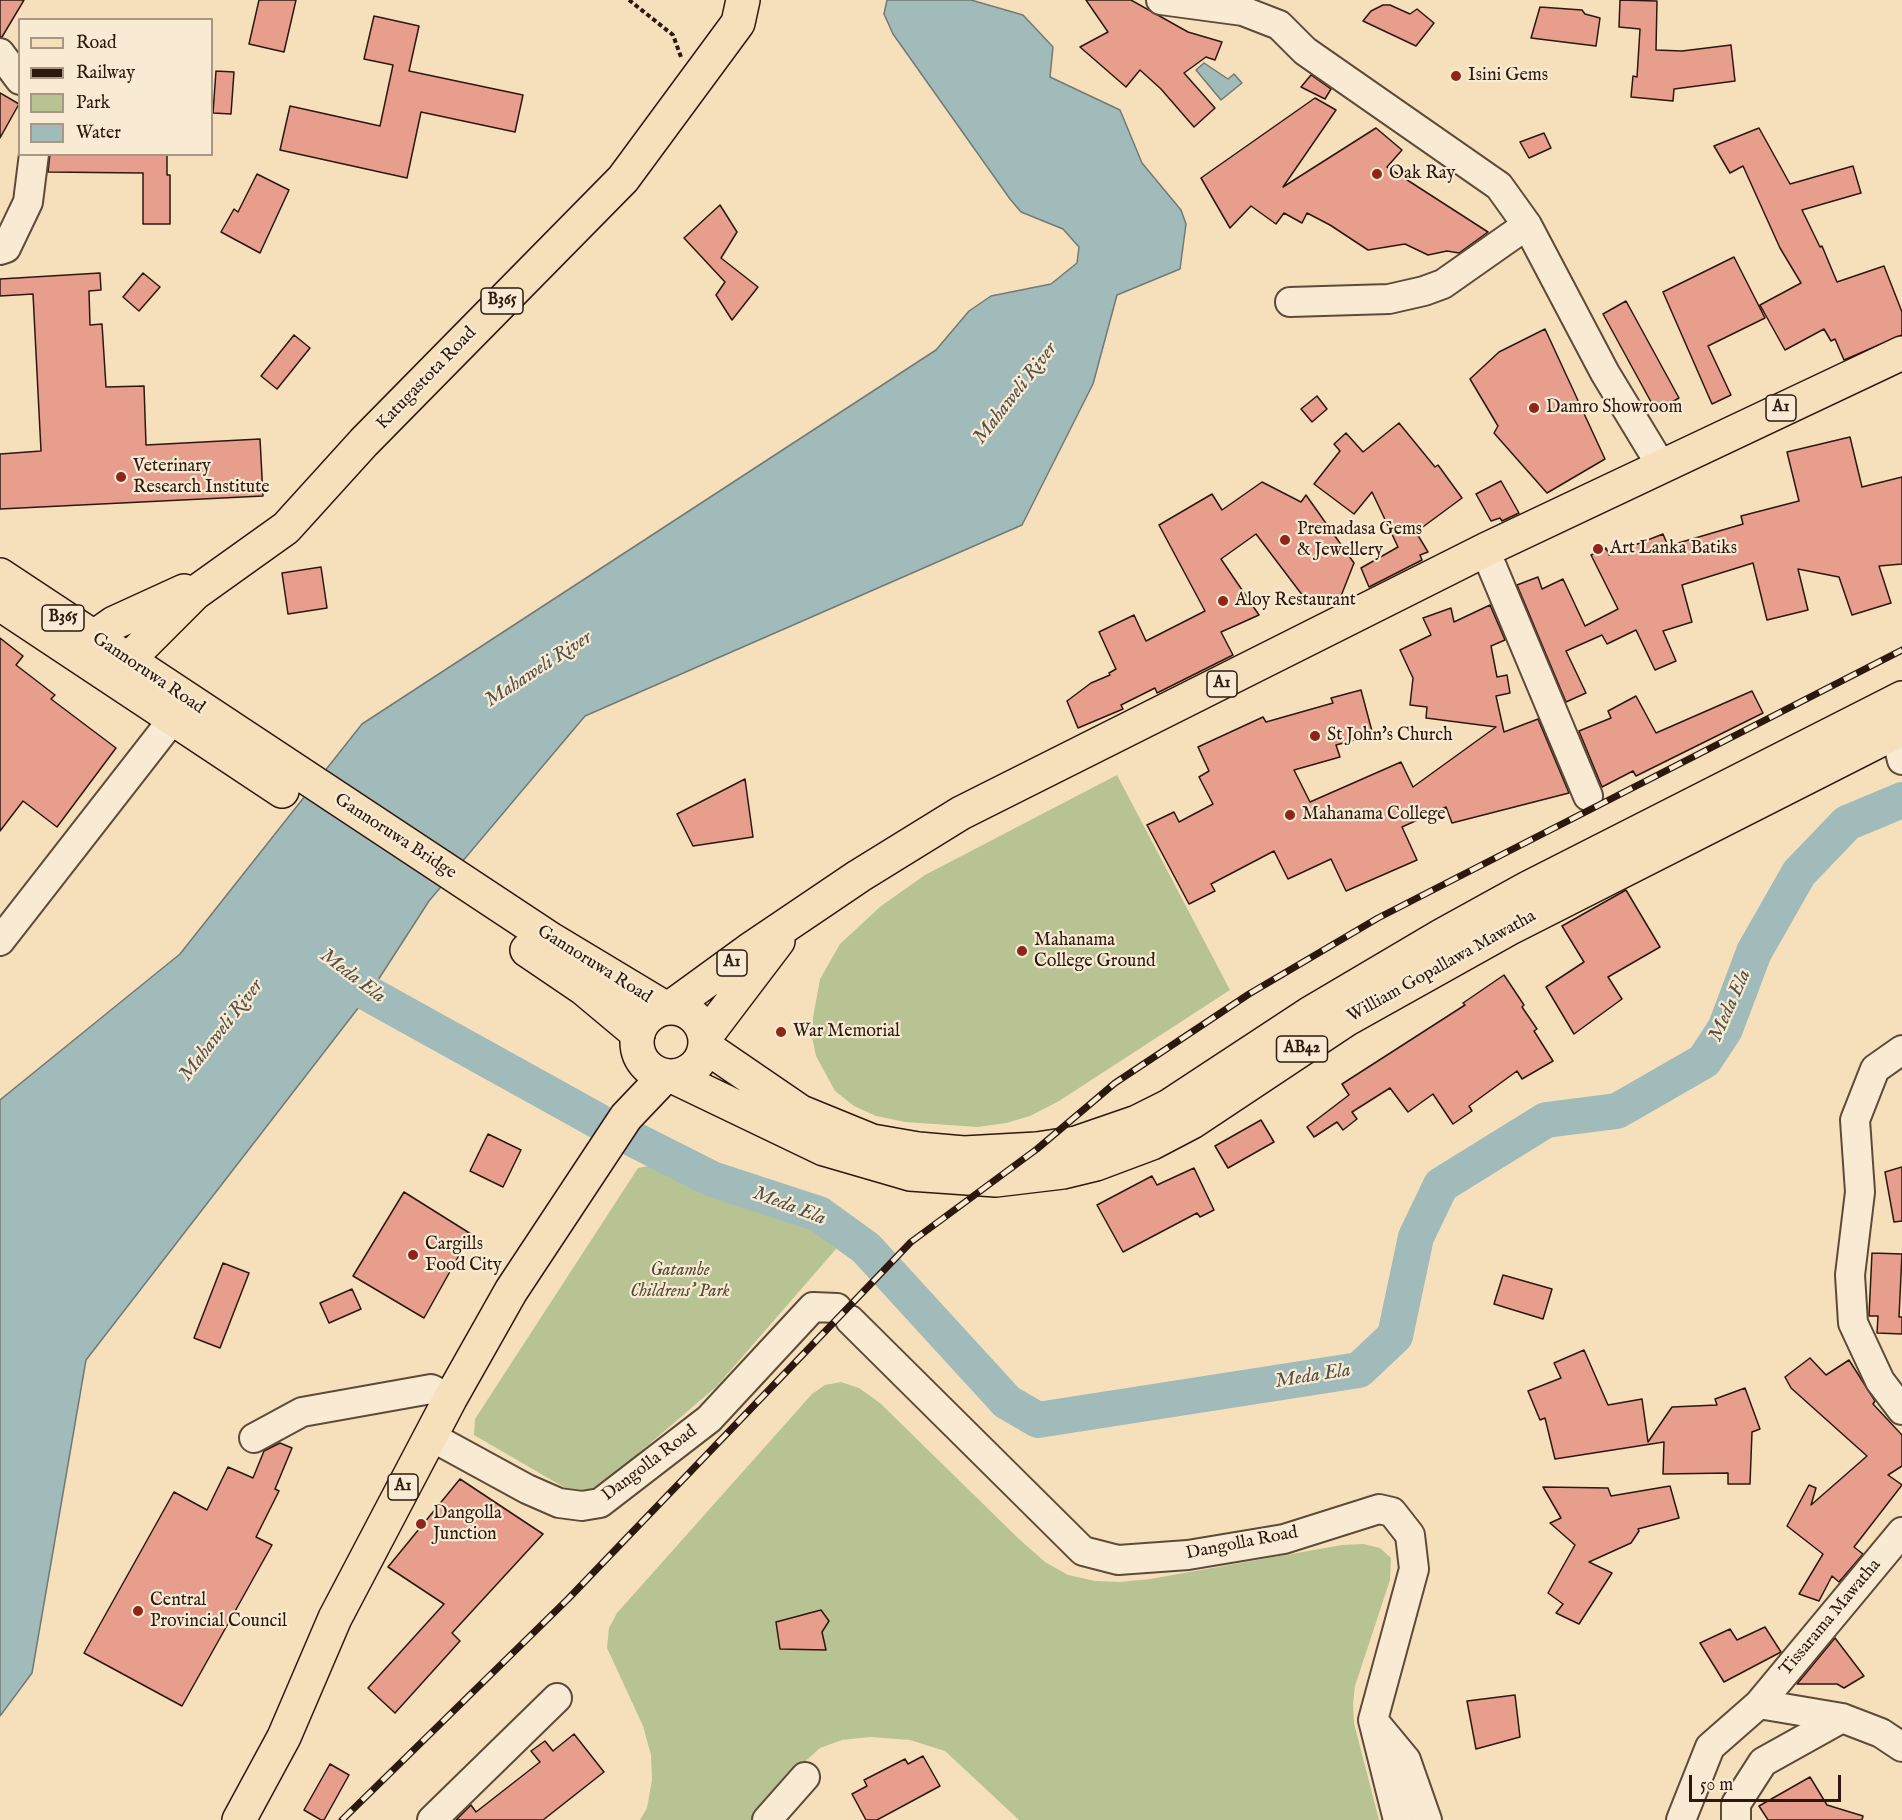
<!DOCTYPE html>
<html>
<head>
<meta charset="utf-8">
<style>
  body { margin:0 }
  #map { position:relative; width:1902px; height:1820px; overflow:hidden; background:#f6e0bb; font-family:"IM FELL English",serif }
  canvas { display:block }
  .legend { position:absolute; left:18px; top:18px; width:195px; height:138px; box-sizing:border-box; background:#f9ebd3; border:2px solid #a79784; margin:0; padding:8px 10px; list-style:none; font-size:18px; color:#2c180e }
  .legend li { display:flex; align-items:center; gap:12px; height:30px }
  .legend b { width:30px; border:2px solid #a79784 }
  .scale { position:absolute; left:1689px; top:1775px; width:152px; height:27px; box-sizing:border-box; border:3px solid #2c180e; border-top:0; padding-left:8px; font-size:18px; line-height:21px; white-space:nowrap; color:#2c180e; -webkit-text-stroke:4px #f9ebd3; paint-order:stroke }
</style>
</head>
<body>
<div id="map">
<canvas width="1902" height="1820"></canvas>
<ul class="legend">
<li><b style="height:8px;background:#f6e0bb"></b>Road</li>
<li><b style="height:8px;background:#2c180e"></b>Railway</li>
<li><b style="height:16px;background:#b8c393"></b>Park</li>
<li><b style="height:16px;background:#a0bbba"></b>Water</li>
</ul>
<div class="scale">50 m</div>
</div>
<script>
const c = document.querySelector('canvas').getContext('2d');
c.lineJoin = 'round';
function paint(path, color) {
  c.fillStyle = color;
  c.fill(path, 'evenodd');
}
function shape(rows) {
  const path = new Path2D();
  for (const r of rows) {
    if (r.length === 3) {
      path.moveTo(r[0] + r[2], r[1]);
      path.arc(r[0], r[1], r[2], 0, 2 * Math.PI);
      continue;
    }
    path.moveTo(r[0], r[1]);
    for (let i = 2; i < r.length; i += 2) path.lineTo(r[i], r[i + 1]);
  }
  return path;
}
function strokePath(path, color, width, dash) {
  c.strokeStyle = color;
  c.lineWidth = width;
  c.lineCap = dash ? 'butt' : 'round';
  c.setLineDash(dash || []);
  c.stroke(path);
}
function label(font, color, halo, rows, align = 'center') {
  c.font = font + ' "IM FELL English",serif';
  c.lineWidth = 4.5;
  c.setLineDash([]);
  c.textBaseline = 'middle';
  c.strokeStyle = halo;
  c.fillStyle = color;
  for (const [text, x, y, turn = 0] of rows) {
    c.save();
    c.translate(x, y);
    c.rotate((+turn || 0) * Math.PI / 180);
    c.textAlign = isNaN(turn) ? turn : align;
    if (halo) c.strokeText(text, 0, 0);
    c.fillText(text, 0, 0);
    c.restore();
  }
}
const green = shape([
  [1117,775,1230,990,1059,1101,1030,1116,1006,1123,978,1127,905,1122,876,1116,854,1106,835,1091,816,1056,812,1037,813,1018,820,979,840,944,881,906,925,875],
  [654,1165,829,1232,836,1249,717,1386,598,1488,579,1496,474,1435,475,1419,638,1168],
  [841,1382,859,1388,880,1403,1019,1539,1045,1562,1068,1575,1095,1581,1120,1582,1150,1579,1342,1545,1363,1544,1380,1548,1391,1558,1390,1580,1355,1686,1353,1704,1354,1723,1379,1820,1019,1820,945,1751,910,1740,870,1737,842,1740,820,1748,798,1768,760,1820,640,1820,647,1808,652,1780,651,1755,643,1726,607,1648,609,1628,617,1613,812,1394,825,1385]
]);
const water = shape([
  [887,0,971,0,1023,15,1053,47,1050,77,1120,110,1142,163,1181,210,1186,224,1180,269,1117,295,1093,384,1022,525,585,716,429,901,369,994,86,1360,32,1673,0,1716,0,1100,180,954,362,724,936,350,969,311,991,296,1051,284,1077,263,1079,247,1063,229,1021,212,1010,199,893,34,884,14,887,0],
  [1204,63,1228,79,1234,74,1242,83,1221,100,1196,70,1204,63]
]);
const river = shape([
  [330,965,369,994,598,1121],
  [633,1139,712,1179,819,1214,866,1248,1007,1402,1038,1420,1359,1370,1395,1336,1416,1237,1441,1185,1546,1120,1617,1111,1704,1061,1725,1029,1754,952,1799,873,1847,823,1902,800]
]);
const building = shape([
  [0,0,24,0,2,37,0,37,0,0],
  [259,0,296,0,284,52,249,44,259,0],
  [1086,0,1131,0,1188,32,1222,42,1215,60,1206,57,1184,73,1215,108,1194,127,1161,89,1140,70,1126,87,1080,47,1108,32,1086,0],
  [1620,0,1657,1,1656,50,1682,51,1731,45,1735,81,1674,89,1673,101,1631,97,1633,76,1637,77,1640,29,1619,27,1620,0],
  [1383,5,1390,5,1410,14,1417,9,1434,23,1416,46,1363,21,1371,11,1383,5],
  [1540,7,1582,10,1585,14,1600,18,1596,46,1531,38,1540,7],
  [374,16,419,26,409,71,523,95,515,132,421,112,407,178,280,150,290,106,380,126,393,65,364,59,374,16],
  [216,71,234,72,231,114,213,113,216,71],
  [1311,75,1331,89,1325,99,1301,87,1311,75],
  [0,93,19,104,0,138,0,93],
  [1315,98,1336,110,1283,187,1376,128,1402,150,1387,167,1488,232,1459,253,1447,251,1428,255,1405,244,1368,250,1330,225,1307,213,1302,223,1284,213,1276,224,1251,206,1230,228,1201,178,1315,98],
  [1759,128,1790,184,1853,166,1861,193,1802,210,1820,247,1822,246,1837,282,1884,266,1902,312,1902,335,1844,360,1835,339,1831,341,1824,329,1785,350,1760,305,1801,283,1780,248,1743,166,1730,173,1714,146,1759,128],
  [1544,133,1551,148,1529,158,1520,142,1544,133],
  [50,154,167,154,167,175,170,175,170,224,143,224,143,173,48,172,50,154],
  [257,174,289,190,260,253,221,232,234,209,238,212,257,174],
  [720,205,737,232,721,258,758,287,732,320,716,295,725,282,684,238,720,205],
  [1734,257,1765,318,1708,346,1731,395,1712,404,1663,292,1734,257],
  [100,273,101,290,89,291,90,325,102,324,106,387,144,386,146,445,260,439,263,496,0,509,0,454,41,451,33,294,0,296,0,279,100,273],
  [143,273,160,287,139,311,123,297,143,273],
  [1626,301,1679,398,1656,411,1603,314,1626,301],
  [1545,329,1605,459,1547,493,1494,433,1498,426,1470,379,1499,352,1545,329],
  [294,335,310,348,277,389,261,376,294,335],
  [1317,396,1327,409,1312,422,1301,409,1317,396],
  [1399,423,1435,467,1438,465,1462,498,1416,532,1428,552,1420,555,1422,560,1369,587,1361,568,1398,547,1372,492,1354,514,1314,484,1340,451,1334,444,1346,433,1363,452,1399,423],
  [1850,437,1862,487,1902,477,1902,564,1879,566,1891,603,1852,615,1839,577,1798,569,1808,610,1767,620,1753,563,1682,585,1692,622,1663,631,1676,661,1655,670,1636,630,1607,644,1602,635,1566,651,1586,693,1566,702,1517,585,1538,577,1542,589,1563,579,1585,626,1618,609,1591,555,1606,548,1609,555,1663,534,1668,546,1743,524,1741,516,1799,501,1787,452,1850,437],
  [1501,481,1519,513,1502,521,1500,518,1491,521,1476,494,1501,481],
  [1262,482,1301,502,1306,495,1354,563,1341,596,1306,600,1256,534,1221,559,1259,615,1221,632,1233,655,1157,693,1155,688,1121,705,1123,709,1078,728,1067,701,1091,683,1110,675,1109,673,1116,669,1099,632,1134,615,1146,641,1205,611,1159,525,1212,494,1222,510,1262,482],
  [321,567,327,608,288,614,282,573,321,567],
  [1490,605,1505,640,1491,646,1497,677,1507,675,1510,693,1496,696,1504,732,1538,719,1569,793,1452,823,1446,807,1402,827,1417,860,1346,891,1331,859,1288,879,1274,851,1211,884,1215,891,1189,904,1147,825,1174,812,1179,822,1213,804,1199,777,1209,771,1198,747,1263,717,1266,722,1333,703,1331,698,1361,690,1373,735,1336,745,1340,757,1294,770,1310,802,1401,762,1413,787,1496,727,1426,718,1427,707,1410,705,1413,678,1400,650,1431,635,1423,618,1451,608,1454,622,1490,605],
  [0,638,23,656,16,665,55,695,51,699,116,748,57,827,23,801,0,831,0,638],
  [1752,691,1763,713,1636,776,1633,771,1602,787,1579,731,1611,718,1608,711,1636,696,1656,733,1752,691],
  [745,779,753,837,693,846,677,814,745,779],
  [1626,890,1660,947,1608,977,1622,999,1574,1034,1546,987,1584,962,1562,926,1626,890],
  [1504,975,1524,1005,1522,1007,1537,1029,1534,1031,1553,1061,1522,1079,1517,1071,1469,1106,1472,1111,1453,1124,1433,1094,1408,1112,1390,1088,1352,1112,1357,1119,1343,1130,1337,1122,1314,1137,1307,1127,1349,1095,1342,1084,1465,1005,1463,1003,1504,975],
  [1261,1120,1274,1142,1228,1168,1215,1146,1261,1120],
  [488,1134,521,1150,503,1187,470,1171,488,1134],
  [1902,1167,1902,1221,1894,1222,1885,1172,1902,1167],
  [1194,1168,1214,1210,1200,1217,1197,1213,1123,1252,1097,1205,1152,1176,1157,1185,1194,1168],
  [404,1192,471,1234,424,1318,353,1276,404,1192],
  [1872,1253,1902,1254,1899,1317,1902,1317,1902,1334,1877,1333,1878,1316,1869,1316,1872,1253],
  [223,1263,249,1273,220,1348,194,1338,223,1263],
  [1503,1275,1552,1289,1543,1319,1494,1304,1503,1275],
  [352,1289,361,1309,329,1323,320,1303,352,1289],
  [1584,1350,1608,1405,1642,1399,1648,1442,1672,1407,1717,1405,1715,1399,1745,1388,1760,1429,1752,1432,1750,1484,1728,1484,1728,1473,1663,1474,1664,1442,1555,1459,1545,1418,1540,1420,1528,1391,1561,1378,1554,1363,1584,1350],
  [1810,1358,1826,1375,1849,1360,1875,1401,1873,1404,1902,1435,1902,1466,1888,1475,1902,1485,1854,1547,1863,1554,1839,1582,1832,1576,1819,1601,1799,1594,1823,1554,1787,1526,1809,1485,1816,1488,1811,1505,1867,1456,1791,1388,1785,1377,1810,1358],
  [280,1443,292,1448,275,1489,279,1491,256,1537,272,1545,182,1706,84,1653,174,1492,207,1510,228,1467,253,1478,264,1451,280,1443],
  [460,1479,543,1534,452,1633,460,1641,395,1713,368,1688,444,1604,388,1567,460,1479],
  [1670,1486,1679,1518,1638,1529,1639,1531,1631,1543,1589,1562,1612,1573,1579,1624,1556,1613,1563,1604,1548,1593,1575,1545,1550,1523,1561,1518,1543,1487,1608,1488,1611,1496,1670,1486],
  [821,1610,829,1621,822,1632,826,1650,780,1649,776,1622,821,1610],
  [1765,1627,1781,1652,1724,1682,1700,1643,1730,1629,1737,1640,1765,1627],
  [1835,1638,1864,1676,1844,1688,1837,1684,1797,1684,1835,1638],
  [1515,1695,1520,1737,1476,1749,1467,1701,1515,1695],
  [574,1734,604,1772,543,1820,456,1820,471,1805,476,1812,540,1762,531,1751,545,1741,553,1751,574,1734],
  [923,1756,940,1786,877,1820,866,1820,852,1794,867,1786,864,1780,905,1759,908,1764,923,1756],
  [330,1764,349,1775,324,1820,321,1820,304,1810,330,1764],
  [1810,1777,1827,1805,1863,1816,1862,1820,1768,1820,1759,1806,1810,1777]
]);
const path = shape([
  [629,0,673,35,681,57]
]);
const minor = shape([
  [1161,0,1243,11,1279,25,1305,51,1499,186,1527,225,1605,373,1662,467],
  [0,53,20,80],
  [0,250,6,248,28,202,34,154],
  [1290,302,1389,299,1424,291,1443,284,1527,225],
  [1485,550,1588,796],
  [1895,732,1902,760],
  [0,941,187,701],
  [1902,1050,1875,1069,1855,1120,1860,1192,1850,1275,1853,1323,1880,1381,1902,1410],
  [850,1320,1083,1551,1118,1560,1188,1555,1284,1539,1379,1509,1392,1512,1410,1535,1414,1569,1373,1720,1398,1820],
  [430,1436,527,1489,559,1503,582,1506,600,1503,709,1419,813,1307,837,1308],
  [254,1438,302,1412,431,1389,450,1399],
  [1759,1704,1842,1718,1881,1733,1902,1747],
  [1377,1725,1406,1760,1427,1820],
  [432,1820,557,1698],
  [767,1820,805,1777],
  [1681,1820,1710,1747,1759,1704,1902,1532],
  [1736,1820,1736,1804,1763,1762,1842,1718]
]);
const major = shape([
  [0,575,552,940,665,1008],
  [0,604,282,791],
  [82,654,94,637,114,623,184,591],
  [114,679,128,660,195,593,286,528,364,442,623,179,738,23,743,0],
  [527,950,583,988,638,1034],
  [706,1047,801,1112,872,1141,918,1149,964,1153,1037,1149,1076,1143,1137,1122,1169,1106,1309,1014,1441,936,1528,888,1902,698],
  [674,1077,824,1149,910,1174,996,1180,1063,1172,1096,1164,1152,1143,1192,1122,1347,1019,1508,929,1902,729]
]);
const highway = shape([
  [671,1007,748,951,859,876,961,813,1485,550,1902,353],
  [671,1042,34],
  [706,1036,778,941],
  [239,1820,284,1737,335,1618,450,1399,511,1291,626,1117,665,1076]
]);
const rail = shape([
  [342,1820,568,1599,911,1242,1037,1149,1115,1083,1249,994,1378,918,1902,650]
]);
const markers = [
  [1456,76,6,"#8f2418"],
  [1377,174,6,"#8f2418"],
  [1534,408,6,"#8f2418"],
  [121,477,6,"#8f2418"],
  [1285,540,6,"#8f2418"],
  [1598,549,6,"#8f2418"],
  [1223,601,6,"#8f2418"],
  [1315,736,6,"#8f2418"],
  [1290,815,6,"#8f2418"],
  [1022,951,6,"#8f2418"],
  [781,1032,6,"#8f2418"],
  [413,1255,6,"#8f2418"],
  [421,1524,6,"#8f2418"],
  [138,1611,6,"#8f2418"]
];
const shields = [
  [502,301,42],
  [1781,408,30],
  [63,618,42],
  [1222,684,30],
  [732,963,30],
  [1302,1049,51],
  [403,1487,30]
];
const shieldNames = [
  ["B365",502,301],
  ["A1",1781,408],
  ["B365",63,618],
  ["A1",1222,684],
  ["A1",732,963],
  ["AB42",1302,1049],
  ["A1",403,1487]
];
const poiNames = [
  ["Isini Gems",1468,76],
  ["Oak Ray",1389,174],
  ["Damro Showroom",1546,408],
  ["Veterinary",133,467],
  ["Research Institute",133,488],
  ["Premadasa Gems",1297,530],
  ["& Jewellery",1297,551],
  ["Art Lanka Batiks",1610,549],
  ["Aloy Restaurant",1235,601],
  ["St John's Church",1327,736],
  ["Mahanama College",1302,815],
  ["Mahanama",1034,941],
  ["College Ground",1034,962],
  ["War Memorial",793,1032],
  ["Cargills",425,1245],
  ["Food City",425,1266],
  ["Dangolla",433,1514],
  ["Junction",433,1535],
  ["Central",150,1601],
  ["Provincial Council",150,1622]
];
const streetNames = [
  ["Katugastota Road",427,379,-46],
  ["Gannoruwa Road",148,674,34],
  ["Gannoruwa Bridge",395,837,33],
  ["Gannoruwa Road",594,965,32],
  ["William Gopallawa Mawatha",1442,967,-29],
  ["Dangolla Road",650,1464,-37],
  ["Dangolla Road",1242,1544,-11],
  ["Tissarama Mawatha",1831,1618,-50]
];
const parkNames = [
  ["Gatambe",680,1271],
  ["Childrens' Park",680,1292]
];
const waterNames = [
  ["Mahaweli River",1016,394,-52],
  ["Mahaweli River",539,670,-33],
  ["Meda Ela",352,977,37],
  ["Meda Ela",1731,1006,-66],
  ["Mahaweli River",222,1031,-52],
  ["Meda Ela",789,1207,21],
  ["Meda Ela",1313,1377,-9]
];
paint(green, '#b8c393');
paint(water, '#a0bbba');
strokePath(water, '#727a75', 1.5);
strokePath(river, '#a0bbba', 36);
paint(building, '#e89e8d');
strokePath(building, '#2c180e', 1.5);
strokePath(minor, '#5e4a39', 32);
strokePath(major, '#2c180e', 36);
strokePath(highway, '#2c180e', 36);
strokePath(path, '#2c180e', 4, [4.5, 3]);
strokePath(minor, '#f9ebd3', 28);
strokePath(major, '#f6e0bb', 33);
strokePath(highway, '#f6e0bb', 33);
strokePath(rail, '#2c180e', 7);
strokePath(rail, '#f9ebd3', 4.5, [14]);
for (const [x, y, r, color] of markers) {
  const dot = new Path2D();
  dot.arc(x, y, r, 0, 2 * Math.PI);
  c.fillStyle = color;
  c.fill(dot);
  strokePath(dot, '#f9ebd3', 2);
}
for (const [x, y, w] of shields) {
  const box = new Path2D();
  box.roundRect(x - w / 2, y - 13, w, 26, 4.5);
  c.fillStyle = '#f9ebd3';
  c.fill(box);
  strokePath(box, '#2c180e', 1.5);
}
label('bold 16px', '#2c180e', null, shieldNames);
label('18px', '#2c180e', '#f9ebd3', poiNames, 'left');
label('18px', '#2c180e', '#f9ebd3', streetNames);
label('italic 18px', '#564b36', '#f9ebd3', parkNames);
label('italic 20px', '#55514a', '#f9ebd3', waterNames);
</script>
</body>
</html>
